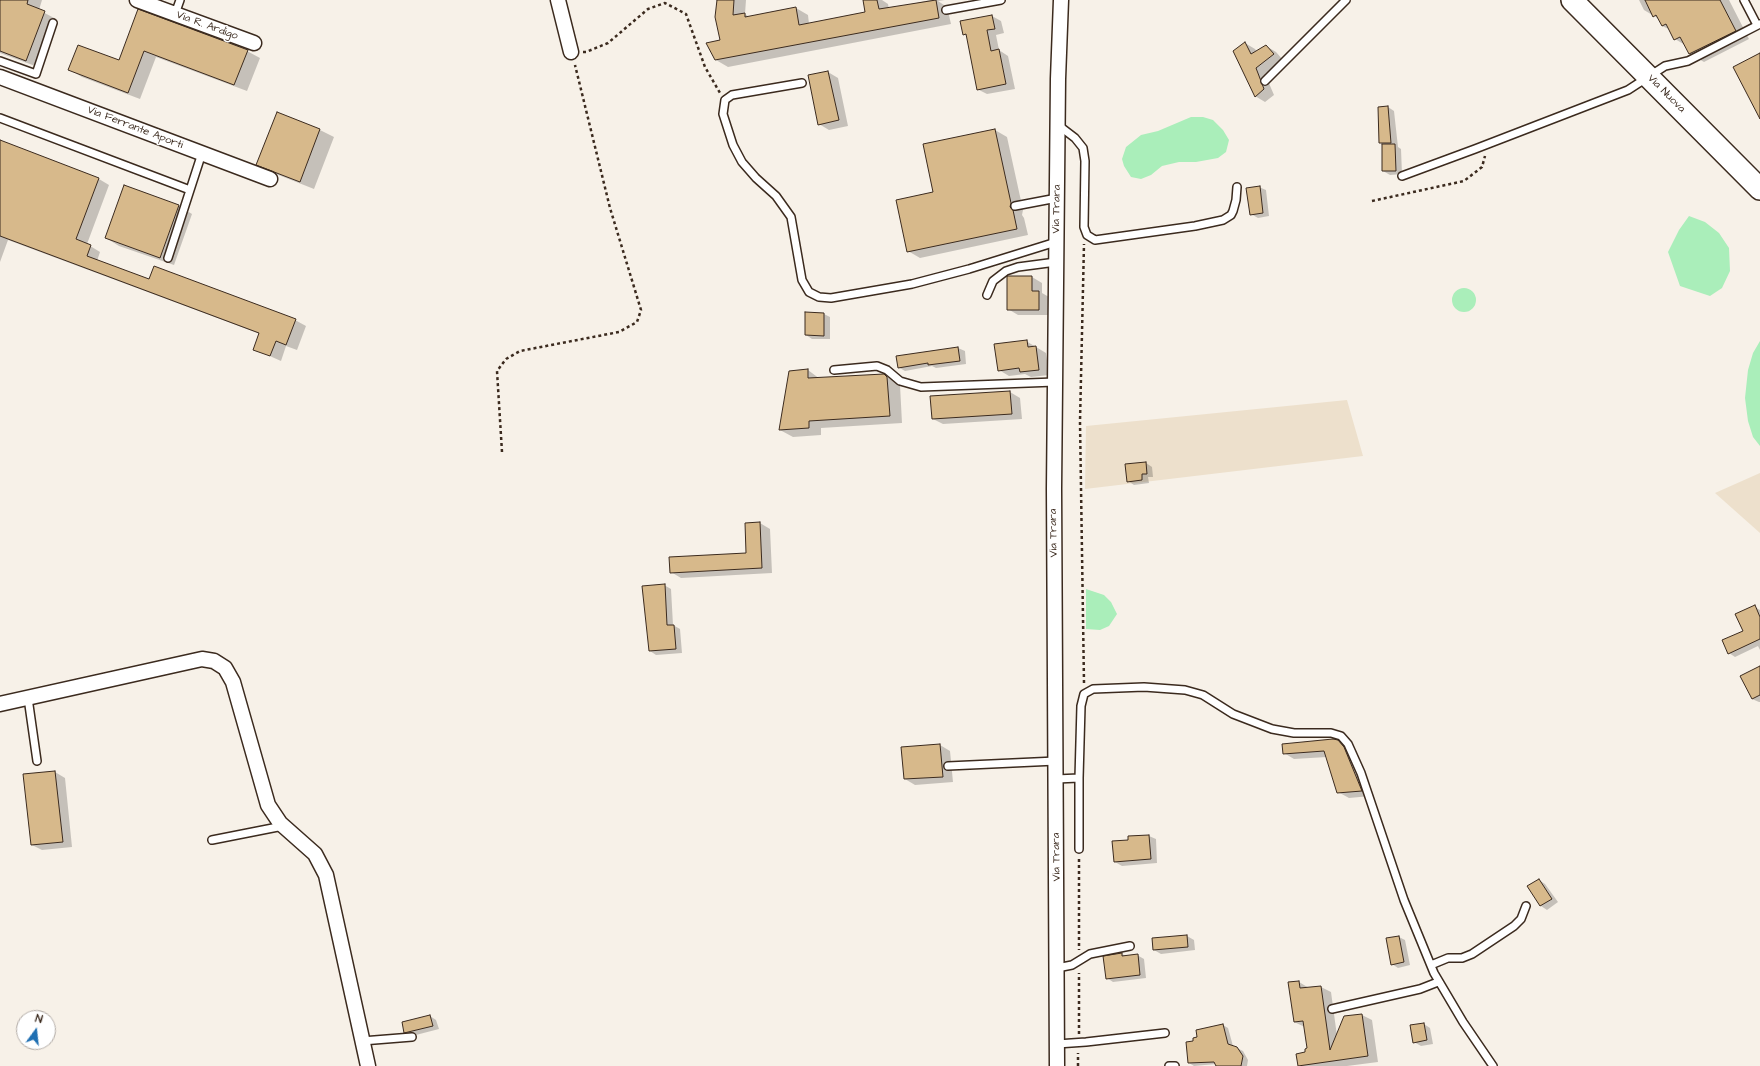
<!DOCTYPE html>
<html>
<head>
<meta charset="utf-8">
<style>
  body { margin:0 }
  #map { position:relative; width:1760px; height:1066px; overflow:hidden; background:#f7f1e8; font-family:"Architects Daughter",sans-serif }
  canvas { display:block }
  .north { position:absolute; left:16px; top:1010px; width:40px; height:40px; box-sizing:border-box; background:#fff; border:1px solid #b1aaa5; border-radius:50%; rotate:15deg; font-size:11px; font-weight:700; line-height:16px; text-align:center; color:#3b2a1e }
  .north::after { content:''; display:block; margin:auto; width:14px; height:18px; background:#1f6fb2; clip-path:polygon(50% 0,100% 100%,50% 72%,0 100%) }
</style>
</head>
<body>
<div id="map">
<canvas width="1760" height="1066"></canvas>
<div class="north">N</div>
</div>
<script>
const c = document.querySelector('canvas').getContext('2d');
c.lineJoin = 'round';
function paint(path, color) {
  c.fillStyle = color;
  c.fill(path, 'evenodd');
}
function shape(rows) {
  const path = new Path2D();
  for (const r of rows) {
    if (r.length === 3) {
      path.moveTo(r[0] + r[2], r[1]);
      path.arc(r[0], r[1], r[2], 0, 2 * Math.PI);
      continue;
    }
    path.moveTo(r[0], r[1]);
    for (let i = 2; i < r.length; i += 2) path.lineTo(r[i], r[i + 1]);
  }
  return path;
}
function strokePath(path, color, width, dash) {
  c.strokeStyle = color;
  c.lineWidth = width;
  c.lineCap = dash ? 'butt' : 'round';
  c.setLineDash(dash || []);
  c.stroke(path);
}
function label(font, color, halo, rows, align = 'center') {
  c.font = font + ' "Architects Daughter",sans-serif';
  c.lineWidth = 3;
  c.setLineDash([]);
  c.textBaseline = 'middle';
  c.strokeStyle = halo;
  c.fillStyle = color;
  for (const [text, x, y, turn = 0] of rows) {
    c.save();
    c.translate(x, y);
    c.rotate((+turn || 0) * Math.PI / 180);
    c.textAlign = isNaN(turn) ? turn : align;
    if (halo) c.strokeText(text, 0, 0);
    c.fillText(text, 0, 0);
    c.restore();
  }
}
const built = shape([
  [1347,400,1363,456,1085,489,1086,426],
  [1760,473,1760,533,1715,493]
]);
const green = shape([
  [1191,117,1203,117,1213,120,1223,130,1229,140,1226,152,1218,158,1196,162,1179,162,1162,166,1151,175,1141,179,1131,177,1124,166,1122,159,1126,147,1141,135,1158,131],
  [1689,216,1705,222,1719,233,1729,248,1730,271,1722,288,1710,296,1680,286,1668,252,1679,230],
  [1464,300,12],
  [1760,341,1760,446,1753,437,1748,421,1745,398,1748,370,1753,353],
  [1086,589,1104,595,1111,602,1117,614,1109,626,1100,630,1086,629]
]);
const shadow = shape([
  [0,0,42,0,39,10,56,19,38,67,0,53],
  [718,0,746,0,745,14,749,17,796,8,808,15,809,24,866,13,864,0,882,0,888,4,889,9,930,0,945,0,938,1,947,7,951,24,728,67,716,60,721,41],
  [1639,0,1729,0,1749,39,1704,62,1690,54,1685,45,1675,39,1671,30,1662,26,1659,19,1644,10],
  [138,11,247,51,260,58,247,91,156,57,140,99,82,77,70,70,119,61],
  [992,16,1001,21,1004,33,996,35,999,50,1008,56,1015,89,987,94,977,89,967,36,963,34],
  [1245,43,1255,49,1257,52,1266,46,1276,52,1283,60,1265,74,1274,95,1265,102,1255,96],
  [828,72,838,78,848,126,829,130,819,124,809,76],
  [1388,107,1394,111,1398,147,1401,149,1402,174,1390,175,1383,171,1386,145,1380,142],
  [277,113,320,130,334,137,314,189,271,172,257,164],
  [995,130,1007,137,1023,210,1022,215,1024,218,1028,235,920,258,908,251,934,193],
  [0,141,99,179,109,185,87,244,100,252,97,261,149,280,295,320,306,326,297,350,286,346,281,361,254,349,260,334,8,240,0,262],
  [125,186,179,206,192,214,174,265,119,246,106,238],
  [1259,187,1266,190,1269,216,1258,218,1251,214],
  [1032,277,1042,283,1042,293,1049,297,1049,315,1018,315,1008,309],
  [824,314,830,317,830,339,812,339,806,335],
  [1026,341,1046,353,1049,375,1031,377,1025,374,1009,376,999,370],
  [958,348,965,351,966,364,936,368,932,366,905,371,898,367,897,357],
  [808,370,820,379,884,375,900,385,902,423,821,428,821,435,793,437,780,430,790,372],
  [1010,392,1020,398,1022,419,943,424,933,419],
  [1146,463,1152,467,1153,477,1148,477,1149,483,1134,485,1128,481],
  [760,523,770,529,772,573,681,578,671,572,747,554],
  [664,585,671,589,673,625,680,629,682,653,656,655,650,651],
  [1755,607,1760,610,1760,650,1758,646,1735,657,1729,653,1744,631],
  [1760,667,1760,702,1759,702,1752,699],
  [1338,741,1348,747,1371,796,1349,798,1338,792,1327,757,1294,759,1284,753],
  [940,745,950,751,953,782,915,785,905,779,902,748],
  [55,772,65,778,72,847,42,850,32,845],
  [1149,836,1156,839,1157,863,1122,866,1115,862,1130,841],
  [1539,880,1545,884,1558,902,1547,910,1541,906,1528,887],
  [1187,936,1194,940,1195,950,1161,954,1154,950],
  [1399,937,1405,940,1410,965,1398,968,1392,964],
  [1122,954,1126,956,1137,955,1144,959,1146,978,1113,982,1107,978],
  [1299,982,1309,988,1321,987,1331,992,1337,1036,1362,1015,1372,1020,1378,1062,1347,1066,1299,1066,1308,1049,1305,1027,1294,1022],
  [430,1016,436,1020,439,1029,412,1036,405,1032],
  [1424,1024,1430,1028,1433,1044,1421,1046,1414,1042],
  [1223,1025,1228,1028,1233,1046,1243,1051,1248,1060,1247,1066,1217,1066,1216,1064,1194,1066,1189,1063,1194,1042]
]);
const building = shape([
  [0,0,28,0,27,4,45,11,26,61,0,51,0,0],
  [717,0,734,0,733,15,745,13,745,17,796,7,799,25,865,12,863,0,877,0,879,9,936,0,939,18,715,60,706,43,720,40,715,17,717,0],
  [1645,0,1720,0,1736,31,1689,54,1680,37,1674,40,1666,24,1662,26,1656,15,1653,17,1645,0],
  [138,9,248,50,234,85,144,51,128,93,68,70,78,45,119,60,138,9],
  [992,15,995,29,987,30,991,51,999,49,1006,84,977,90,966,34,963,35,960,21,992,15],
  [1245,42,1251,54,1266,45,1274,54,1256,68,1264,89,1255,97,1233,51,1245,42],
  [1760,53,1760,119,1733,67,1760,53],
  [828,71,839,120,818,125,808,75,828,71],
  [1388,106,1391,143,1379,143,1378,107,1388,106],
  [277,112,320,129,300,182,256,165,277,112],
  [995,129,1011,203,1010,207,1013,210,1017,229,907,252,896,200,933,192,923,144,995,129],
  [0,140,99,178,76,239,91,245,87,256,149,279,154,266,296,319,286,345,276,341,270,356,253,350,259,333,0,236,0,140],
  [1382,144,1395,144,1396,171,1382,171,1382,144],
  [124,185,179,205,160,258,105,238,124,185],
  [1260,186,1263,213,1250,215,1246,188,1260,186],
  [1007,276,1032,276,1032,291,1039,291,1039,310,1007,310,1007,276],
  [805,312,824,313,824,336,805,335,805,312],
  [1027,340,1028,347,1036,346,1039,370,1020,372,1019,368,998,371,994,344,1027,340],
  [958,347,960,361,928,365,928,363,898,368,896,356,958,347],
  [808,369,808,378,884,374,887,377,890,416,809,421,809,428,779,430,789,371,808,369],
  [1010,391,1012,414,932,419,930,396,1010,391],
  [1146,462,1147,474,1142,474,1142,480,1127,482,1125,464,1146,462],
  [760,522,762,568,670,573,669,557,746,553,745,523,760,522],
  [665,584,667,625,674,625,676,649,649,651,642,586,665,584],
  [1755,605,1760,617,1760,639,1728,654,1722,640,1743,631,1735,614,1755,605],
  [1760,666,1760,695,1752,699,1740,676,1760,666],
  [1333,739,1338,740,1344,747,1362,791,1337,793,1324,751,1283,754,1282,744,1333,739],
  [940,744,943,777,904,779,901,747,940,744],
  [55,771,63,842,31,845,23,774,55,771],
  [1149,835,1151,859,1114,862,1112,841,1128,840,1128,836,1149,835],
  [1539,879,1552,899,1540,906,1527,886,1539,879],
  [1187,935,1188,947,1153,950,1152,938,1187,935],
  [1399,936,1404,962,1391,965,1386,938,1399,936],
  [1122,953,1122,956,1138,954,1140,975,1106,979,1103,956,1122,953],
  [1299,981,1300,988,1321,986,1330,1050,1344,1016,1362,1014,1368,1056,1298,1066,1296,1054,1305,1052,1305,1049,1307,1048,1303,1021,1294,1022,1288,982,1299,981],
  [430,1015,433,1026,404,1033,402,1022,430,1015],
  [1424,1023,1427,1040,1413,1043,1410,1025,1424,1023],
  [1223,1024,1228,1044,1237,1047,1243,1056,1241,1066,1216,1066,1214,1062,1188,1063,1186,1042,1193,1041,1193,1038,1197,1037,1196,1030,1223,1024]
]);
const path = shape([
  [583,52,586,52,608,43,648,9,665,3,686,14,705,67,720,93],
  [1372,201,1464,181,1482,167,1485,156],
  [502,452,497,371,506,359,520,351,619,332,637,322,641,310,610,208,575,65],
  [1084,683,1080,422,1084,244],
  [1079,859,1079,950],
  [1079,1034,1079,973],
  [1078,1066,1078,1053]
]);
const lane = shape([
  [1744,0,1757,25],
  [946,10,1001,0],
  [175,14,180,0],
  [0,61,36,74,53,23],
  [1265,81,1346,0],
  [802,83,732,95,725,100,723,114,733,145,742,162,756,178,776,196,791,217,802,280,809,292,819,297,831,298,912,284,969,269,1056,242],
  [0,118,190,190],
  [1058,125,1075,138,1083,148,1085,161,1084,227,1087,235,1095,240,1195,226,1223,220,1231,215,1233,211,1236,200,1237,187],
  [1402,176,1475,149,1628,90,1665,66,1688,61,1760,24],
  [1015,206,1057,198],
  [168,258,202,153],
  [987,295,993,281,1006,271,1018,267,1056,262],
  [834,370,877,366,887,370,900,381,921,387,1055,382],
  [28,698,37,761],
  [948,766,1056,761],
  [1056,779,1079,778,1081,706,1084,694,1093,689,1144,687,1185,690,1203,695,1233,714,1272,729,1294,733,1331,733,1341,736,1348,744,1361,773,1404,900,1434,973,1463,1022,1493,1066],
  [212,840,283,826],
  [1079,849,1079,778],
  [1431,965,1448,958,1462,958,1472,954,1514,926,1521,919,1526,906],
  [1057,968,1072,965,1090,954,1130,946],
  [1332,1009,1420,989,1438,982],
  [362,1041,412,1037],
  [1057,1044,1086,1042,1165,1033],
  [1169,1066,1175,1066]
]);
const street = shape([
  [137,0,254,43],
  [558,0,571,52],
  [0,77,270,179],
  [0,704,202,659,214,661,225,668,233,682,268,805,280,823,315,854,326,875,368,1066],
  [1057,1066,1054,488,1058,79,1061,0]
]);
const secondary = shape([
  [1572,0,1760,189]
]);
const streetNames = [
  ["Via R. Ardigo",207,26,20],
  ["Via Nuova",1666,94,45],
  ["Via Ferrante Aporti",135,128,21],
  ["Via Trara",1057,209,-89],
  ["Via Trara",1054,533,-91],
  ["Via Trara",1057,857,-91]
];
paint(built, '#ede0cc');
paint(green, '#aaeeba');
paint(shadow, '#0003');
paint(building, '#d7b98b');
strokePath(building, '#3b2a1e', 1);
strokePath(lane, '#3b2a1e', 10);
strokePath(street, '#3b2a1e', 17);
strokePath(secondary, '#3b2a1e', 24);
strokePath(path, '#3b2a1e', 2.5, [3, 3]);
strokePath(lane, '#fff', 7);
strokePath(street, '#fff', 14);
strokePath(secondary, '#fff', 21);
label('11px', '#3b2a1e', '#fff', streetNames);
</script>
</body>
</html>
